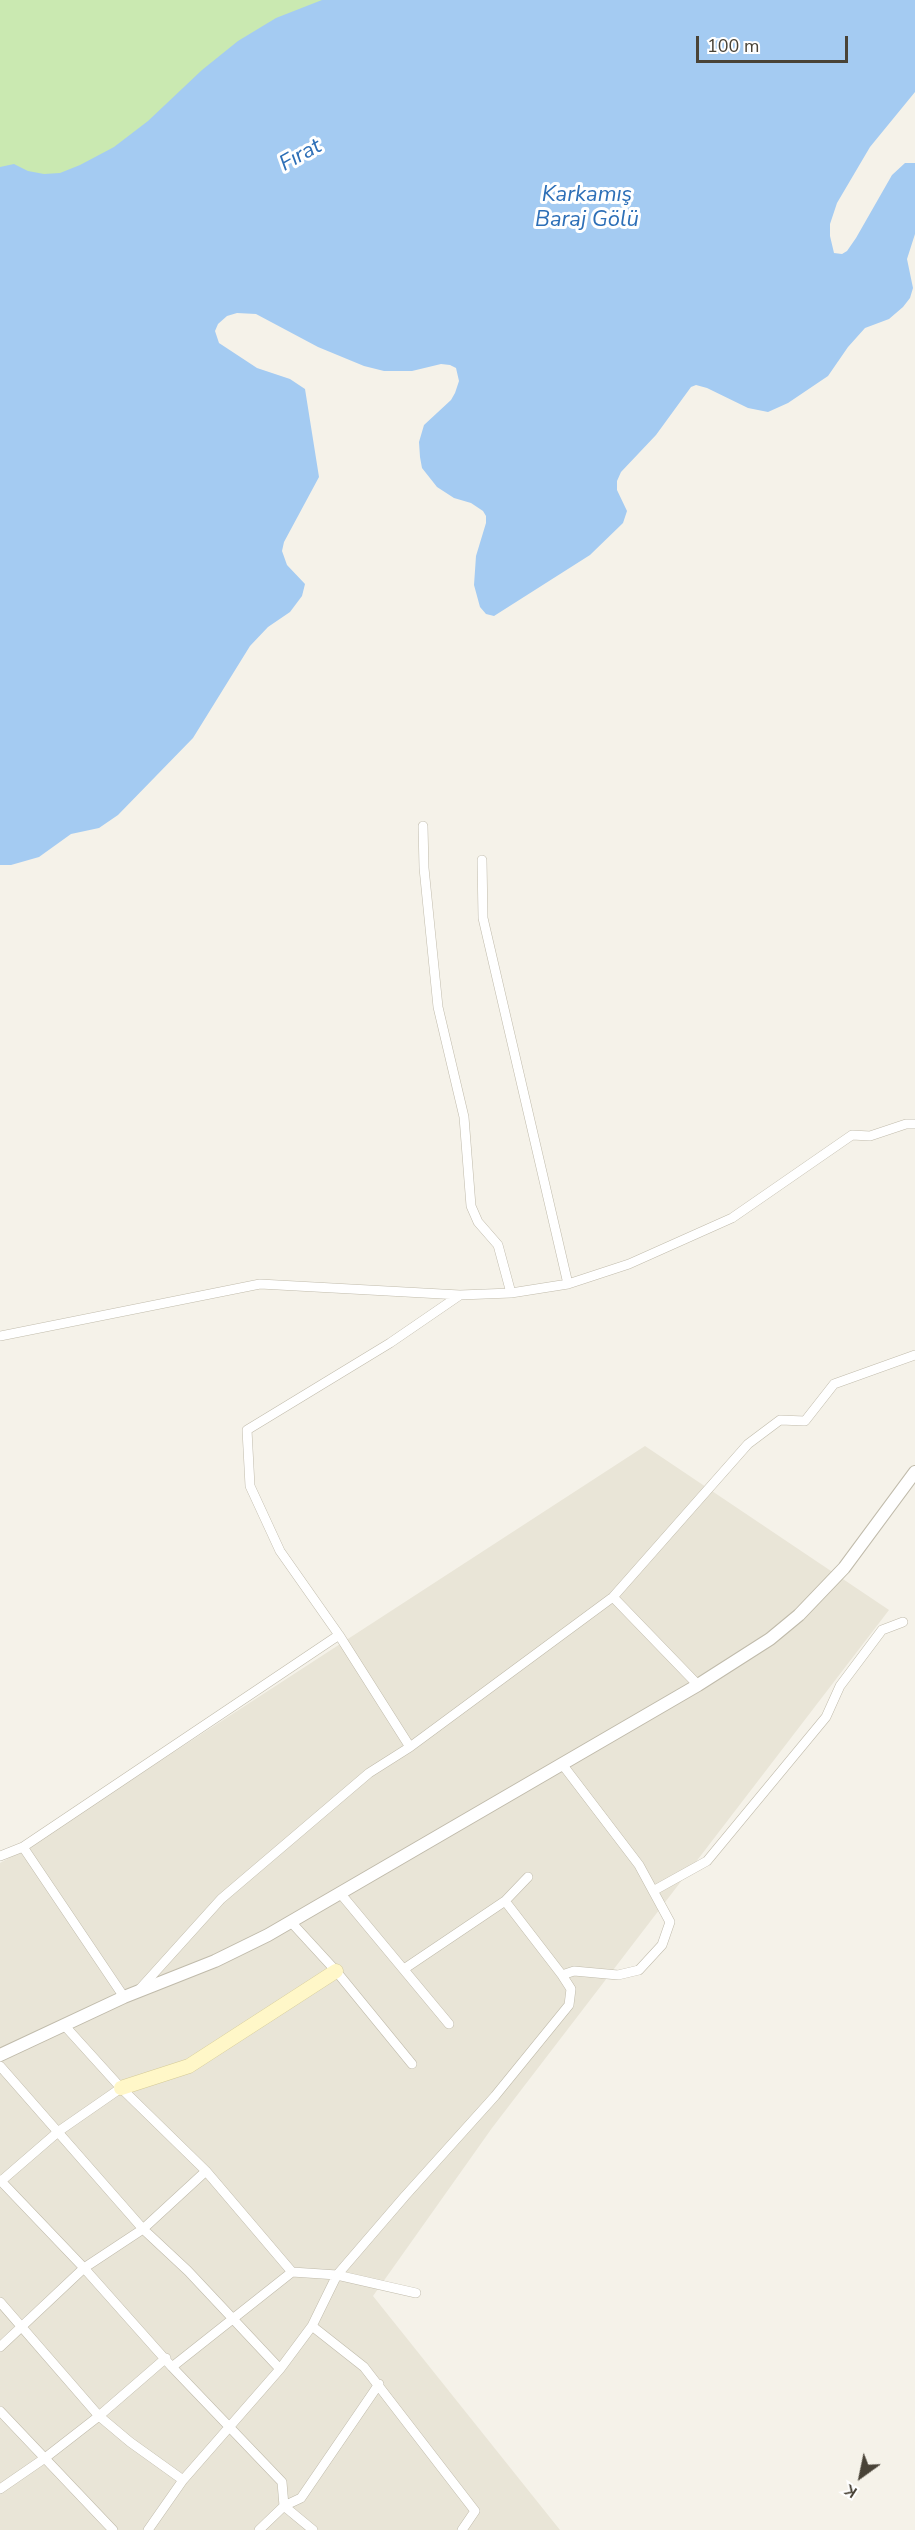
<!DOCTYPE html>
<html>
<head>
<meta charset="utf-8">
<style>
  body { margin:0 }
  #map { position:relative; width:915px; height:2530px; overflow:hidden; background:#f5f2e9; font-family:"Nunito Sans",sans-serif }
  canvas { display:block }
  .north { position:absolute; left:831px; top:2446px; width:60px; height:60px; -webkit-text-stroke:4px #fff; paint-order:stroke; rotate:213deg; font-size:16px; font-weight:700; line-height:24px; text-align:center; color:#494337 }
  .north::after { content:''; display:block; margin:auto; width:21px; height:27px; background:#494337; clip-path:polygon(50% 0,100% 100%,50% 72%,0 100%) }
  .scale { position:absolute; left:696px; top:36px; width:152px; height:27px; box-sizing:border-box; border:3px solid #494337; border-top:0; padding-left:8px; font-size:18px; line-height:21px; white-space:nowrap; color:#494337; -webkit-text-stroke:4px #fff; paint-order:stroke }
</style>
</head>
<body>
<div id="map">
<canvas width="915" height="2530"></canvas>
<div class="north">K</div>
<div class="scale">100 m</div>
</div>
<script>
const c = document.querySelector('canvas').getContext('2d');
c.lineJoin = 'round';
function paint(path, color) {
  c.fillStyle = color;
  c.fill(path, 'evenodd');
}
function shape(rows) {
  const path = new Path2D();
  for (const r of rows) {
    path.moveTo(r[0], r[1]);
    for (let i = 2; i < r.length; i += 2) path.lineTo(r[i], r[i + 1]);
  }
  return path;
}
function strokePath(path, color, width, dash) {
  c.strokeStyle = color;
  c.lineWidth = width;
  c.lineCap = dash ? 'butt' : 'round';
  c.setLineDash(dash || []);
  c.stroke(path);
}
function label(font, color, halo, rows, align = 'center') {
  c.font = font + ' "Nunito Sans",sans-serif';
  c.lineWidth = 6;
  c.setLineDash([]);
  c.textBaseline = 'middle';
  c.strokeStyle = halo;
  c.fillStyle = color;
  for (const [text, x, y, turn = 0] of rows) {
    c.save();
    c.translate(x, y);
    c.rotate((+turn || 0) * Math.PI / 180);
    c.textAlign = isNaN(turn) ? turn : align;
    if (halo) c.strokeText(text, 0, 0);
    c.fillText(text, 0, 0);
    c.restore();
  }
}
const residential = shape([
  [645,1446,889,1610,492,2128,373,2296,560,2530,0,2530,0,1863,23,1850]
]);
const green = shape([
  [0,0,377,0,0,221]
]);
const water = shape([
  [322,0,915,0,915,92,870,147,837,203,830,224,830,236,834,253,842,254,847,251,856,238,892,175,905,163,915,163,915,234,907,259,913,288,910,298,903,307,889,319,865,328,848,347,828,376,788,403,768,412,748,408,707,388,696,385,691,387,656,435,621,472,617,481,617,490,627,511,623,523,590,555,494,616,486,614,480,607,474,585,476,556,486,523,486,516,483,511,471,503,454,498,437,487,422,468,420,457,419,442,424,425,451,400,455,393,459,381,456,368,450,365,441,364,412,371,384,371,364,366,318,347,256,314,237,313,227,316,218,324,215,331,219,343,257,368,290,379,305,389,319,477,284,542,282,551,287,565,305,584,302,596,290,612,268,627,250,646,193,738,118,815,99,828,71,834,39,857,11,865,0,865,0,167,14,164,28,171,44,174,60,173,80,165,114,147,148,121,202,70,238,41,276,18]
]);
const minor = shape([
  [423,826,424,868,438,1007,464,1117,471,1206,478,1222,498,1245,511,1293],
  [482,860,483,918,568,1284],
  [0,1336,260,1284,460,1295,511,1293,568,1284,629,1264,732,1218,852,1135,870,1136,906,1124,915,1124],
  [613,1597,698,1685],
  [410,1747,339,1635,280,1551,250,1486,247,1430,390,1343,460,1295],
  [23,1847,124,1997],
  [0,1856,23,1847,339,1635],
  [653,1891,707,1861,826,1717,840,1686,882,1630,903,1622],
  [340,1893,449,2024],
  [505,1901,562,1975,574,1971,618,1975,639,1970,662,1945,670,1922,639,1865,562,1764],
  [291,1922,336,1971,412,2064],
  [404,1969,505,1901,528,1877],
  [138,1991,221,1899,369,1773,410,1747,613,1597,748,1444,780,1420,805,1421,834,1384,915,1355],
  [64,2025,121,2088,206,2171,292,2272,337,2275,416,2293],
  [0,2066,143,2229,188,2271,280,2369],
  [0,2180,84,2268,172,2367,282,2482,284,2506,259,2530],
  [0,2182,59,2131,121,2088],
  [0,2302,99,2416,130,2442,183,2480],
  [312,2326,364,2367,475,2511,462,2530],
  [0,2347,84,2268,143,2229,206,2171],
  [172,2367,292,2272],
  [0,2411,113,2530],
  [0,2489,45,2458,99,2416,166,2358],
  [148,2530,183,2480,280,2369,312,2326,337,2275,405,2196,495,2096,569,2005,571,1989,562,1975],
  [313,2530,284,2506,301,2498,379,2384]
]);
const tertiary = shape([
  [0,2055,124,1997,215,1961,268,1935,698,1685,770,1639,799,1615,844,1568,915,1472]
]);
const secondary = shape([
  [121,2088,189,2066,336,1971]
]);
const waterNames = [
  ["Fırat",301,156,-29],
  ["Karkamış",587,196],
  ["Baraj Gölü",587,221]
];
paint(residential, '#e9e5d7');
paint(green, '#cae9b1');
paint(water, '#a4cbf2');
strokePath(minor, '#c0bbab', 10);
strokePath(tertiary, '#c0bbab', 14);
strokePath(secondary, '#d5cb98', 15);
strokePath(minor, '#fff', 9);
strokePath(tertiary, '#fff', 12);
strokePath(secondary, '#fff7c8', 14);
label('italic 22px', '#2d6fb7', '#fff', waterNames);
</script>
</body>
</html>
